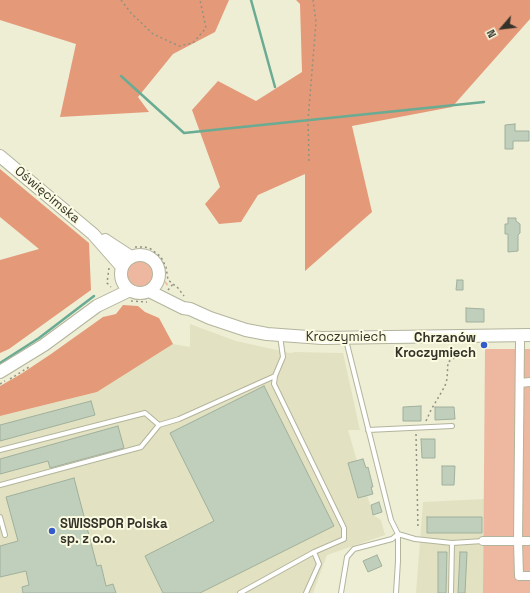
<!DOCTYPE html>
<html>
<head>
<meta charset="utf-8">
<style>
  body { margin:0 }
  #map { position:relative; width:530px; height:593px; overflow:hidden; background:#eeeed5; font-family:"Space Grotesk",sans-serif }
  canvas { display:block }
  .north { position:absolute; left:482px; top:8px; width:40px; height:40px; -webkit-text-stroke:3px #fbfbe2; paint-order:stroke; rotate:242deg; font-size:11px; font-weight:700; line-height:16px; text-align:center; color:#323229 }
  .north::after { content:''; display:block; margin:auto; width:14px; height:18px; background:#323229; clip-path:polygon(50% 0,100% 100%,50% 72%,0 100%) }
</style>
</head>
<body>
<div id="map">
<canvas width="530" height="593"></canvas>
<div class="north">N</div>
</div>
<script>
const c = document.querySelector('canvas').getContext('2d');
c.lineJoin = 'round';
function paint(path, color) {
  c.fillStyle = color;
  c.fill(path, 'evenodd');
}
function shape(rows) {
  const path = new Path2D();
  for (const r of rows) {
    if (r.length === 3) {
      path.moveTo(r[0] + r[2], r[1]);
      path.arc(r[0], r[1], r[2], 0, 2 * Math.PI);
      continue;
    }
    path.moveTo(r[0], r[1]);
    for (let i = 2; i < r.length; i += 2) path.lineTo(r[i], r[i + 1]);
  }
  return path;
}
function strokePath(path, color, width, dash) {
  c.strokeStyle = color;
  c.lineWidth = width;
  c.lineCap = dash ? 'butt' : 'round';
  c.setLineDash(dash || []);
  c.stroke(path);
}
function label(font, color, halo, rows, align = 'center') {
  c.font = font + ' "Space Grotesk",sans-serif';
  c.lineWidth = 4;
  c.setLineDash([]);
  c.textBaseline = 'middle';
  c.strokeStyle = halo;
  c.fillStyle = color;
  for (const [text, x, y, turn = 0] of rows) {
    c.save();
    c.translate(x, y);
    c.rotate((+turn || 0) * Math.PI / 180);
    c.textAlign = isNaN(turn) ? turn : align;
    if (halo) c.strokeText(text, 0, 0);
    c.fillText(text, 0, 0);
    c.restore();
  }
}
const built = shape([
  [190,324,236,341,290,353,295,352,343,353,360,430,348,430,373,515,381,520,385,535,327,555,313,593,0,593,0,416,97,392,173,344,190,347],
  [484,499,483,593,416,593,423,502]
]);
const green = shape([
  [129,250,144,250,155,255,162,264,165,281,168,284,167,286,164,281,161,265,156,258,146,252,132,252],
  [140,274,13],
  [485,349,530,349,530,593,483,593]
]);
const forest = shape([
  [0,0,229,0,215,32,173,54,138,97,149,112,60,117,76,44,0,20],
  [296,0,530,0,530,19,452,107,352,126,372,212,305,271,305,174,258,195,241,222,219,224,205,204,220,187,192,110,218,81,256,101,302,72,300,4],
  [0,169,89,243,91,290,9,349,0,353,0,260,39,249,0,217],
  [123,305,138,306,145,312,159,318,173,344,97,392,0,416,0,386,21,374,51,354,103,317,116,314]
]);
const stream = shape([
  [251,0,275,87],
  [121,76,184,133,484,102],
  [0,363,39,338,94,296]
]);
const building = shape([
  [515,124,515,131,529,131,529,141,513,141,513,149,505,149,505,125,515,124],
  [508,218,516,218,516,221,520,224,520,233,518,235,518,251,508,252,508,234,505,234,505,224,508,224,508,218],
  [457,280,463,280,463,290,456,290,457,280],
  [466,308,484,309,484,322,466,322,466,308],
  [264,386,334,526,200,593,163,593,145,556,214,521,170,433,264,386],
  [91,401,95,415,0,441,0,425,91,401],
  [421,406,421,421,403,421,403,407,421,406],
  [435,407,454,407,455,419,435,420,435,407],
  [118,426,124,448,50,468,48,461,0,474,0,459,118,426],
  [421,439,435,439,435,458,422,458,421,439],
  [363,459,366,468,368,467,373,487,371,487,373,494,358,498,348,463,363,459],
  [442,466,455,466,454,485,442,485,442,466],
  [74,478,97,566,101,565,106,586,113,584,116,593,23,593,22,587,29,585,26,571,0,577,0,546,18,541,6,497,74,478],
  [379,502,382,512,373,515,371,505,379,502],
  [427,517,482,517,482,533,427,533,427,517],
  [438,552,447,552,446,593,438,593,438,552],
  [460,552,467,552,465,593,458,593,460,552],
  [377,555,382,566,368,572,363,561,377,555]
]);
const path = shape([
  [121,0,131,13,153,34,179,46,193,43,206,28,200,0],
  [309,161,308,120,316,22,313,0],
  [135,247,145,247,151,249,161,257,166,267,168,280,178,288,184,296],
  [109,268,107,283,111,287],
  [168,290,173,284],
  [131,301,147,302],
  [10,379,29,367],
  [0,384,5,381],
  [426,421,431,410,445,386,447,379,448,362,472,347],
  [416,434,418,529]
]);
const lane = shape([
  [346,340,391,520,398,534,398,561,396,593],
  [368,430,452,426],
  [0,450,145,413,159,425],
  [0,485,141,447,159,425,179,419,275,376],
  [0,517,5,535],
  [398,534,415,539,452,543,483,541],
  [240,593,314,552,344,539,344,528,274,384,275,376,283,357,280,336],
  [306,593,319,564,314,552],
  [341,593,347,557,354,549,392,539,398,534],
  [451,593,452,543]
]);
const street = shape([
  [520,342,518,541,519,576,530,576],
  [520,383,530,382],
  [483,541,530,541]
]);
const secondary = shape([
  [0,156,93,234,122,267],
  [105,240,131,257],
  [140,274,19],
  [149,291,183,308,190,309,210,318,246,330,267,334,322,338,530,335],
  [0,372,44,345,97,306,130,290]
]);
const markers = [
  [484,345,4,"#345bcc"],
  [52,531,4,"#345bcc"]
];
const streetNames = [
  ["Oświęcimska",47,195,40],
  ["Kroczymiech",346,337]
];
const poiNames = [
  ["Chrzanów",476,338],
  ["Kroczymiech",476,353],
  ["SWISSPOR Polska",60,524,"left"],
  ["sp. z o.o.",60,539,"left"]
];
paint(built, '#e2e2c2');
paint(green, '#edb7a0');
paint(forest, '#e49979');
strokePath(stream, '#69ac93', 2.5);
paint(building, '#bfcfbb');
strokePath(building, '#a0b09c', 1);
strokePath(lane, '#b3b49c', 6);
strokePath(street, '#b3b49c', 10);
strokePath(secondary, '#b3b49c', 14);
strokePath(path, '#929280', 1.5, [2, 3]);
strokePath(lane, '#fff', 4);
strokePath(street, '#fff', 8);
strokePath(secondary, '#fff', 12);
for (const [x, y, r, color] of markers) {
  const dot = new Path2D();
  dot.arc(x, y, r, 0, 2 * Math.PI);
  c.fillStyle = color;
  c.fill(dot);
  strokePath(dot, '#fbfbe2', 1.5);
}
label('13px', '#323229', '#fbfbe2', streetNames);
label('bold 13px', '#323229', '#fbfbe2', poiNames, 'right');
</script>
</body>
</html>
